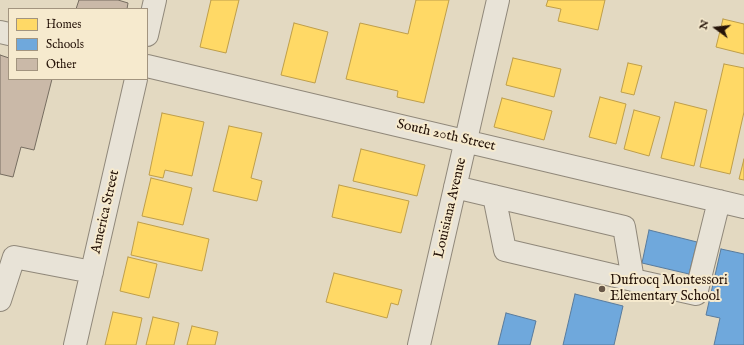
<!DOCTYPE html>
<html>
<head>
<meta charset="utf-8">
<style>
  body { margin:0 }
  #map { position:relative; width:744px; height:345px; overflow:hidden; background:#e3d9c1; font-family:"IM FELL English",serif }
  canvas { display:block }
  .legend { position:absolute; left:8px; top:8px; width:140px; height:72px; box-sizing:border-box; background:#f6eace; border:1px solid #a2947f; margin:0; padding:5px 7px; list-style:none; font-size:12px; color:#251308 }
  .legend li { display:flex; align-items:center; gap:8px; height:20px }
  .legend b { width:20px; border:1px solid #a2947f }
  .north { position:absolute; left:696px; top:8px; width:40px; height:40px; -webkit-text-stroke:3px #f6eace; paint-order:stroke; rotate:285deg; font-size:11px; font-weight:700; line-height:16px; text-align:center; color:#251308 }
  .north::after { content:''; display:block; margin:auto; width:14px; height:18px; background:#251308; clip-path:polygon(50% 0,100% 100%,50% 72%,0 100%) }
</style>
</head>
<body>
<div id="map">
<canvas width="744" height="345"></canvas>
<ul class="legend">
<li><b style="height:11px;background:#ffd966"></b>Homes</li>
<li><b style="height:11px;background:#6fa8dc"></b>Schools</li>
<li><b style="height:11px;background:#cab9a8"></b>Other</li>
</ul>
<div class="north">N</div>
</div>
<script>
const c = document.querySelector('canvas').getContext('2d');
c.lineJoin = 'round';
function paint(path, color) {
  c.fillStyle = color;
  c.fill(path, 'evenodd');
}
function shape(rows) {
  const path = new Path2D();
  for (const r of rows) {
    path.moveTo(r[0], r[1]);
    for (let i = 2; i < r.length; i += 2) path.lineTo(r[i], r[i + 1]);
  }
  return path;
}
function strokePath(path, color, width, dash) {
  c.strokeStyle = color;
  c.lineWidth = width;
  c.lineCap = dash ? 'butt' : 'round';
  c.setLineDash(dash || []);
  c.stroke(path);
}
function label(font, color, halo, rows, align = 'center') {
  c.font = font + ' "IM FELL English",serif';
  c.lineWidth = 4;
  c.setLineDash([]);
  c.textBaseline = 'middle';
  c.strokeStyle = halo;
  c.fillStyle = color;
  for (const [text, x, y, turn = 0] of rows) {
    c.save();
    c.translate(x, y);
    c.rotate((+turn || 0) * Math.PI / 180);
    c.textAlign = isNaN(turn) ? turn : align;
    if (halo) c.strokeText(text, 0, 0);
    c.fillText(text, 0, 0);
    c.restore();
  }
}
const homes = shape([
  [211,0,239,0,226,53,200,47,211,0],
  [416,0,449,0,424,103,397,97,398,91,346,79,360,23,408,34,416,0],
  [548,0,605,0,598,30,558,21,561,9,546,6,548,0],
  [723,19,744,24,744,54,716,47,723,19],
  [294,23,328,32,315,83,281,75,294,23],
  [513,58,561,69,554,97,506,85,513,58],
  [628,63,642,66,634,95,621,92,628,63],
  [724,64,744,68,744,112,730,174,700,167,724,64],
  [600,97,626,104,616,144,589,137,600,97],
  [502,98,552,111,544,140,494,127,502,98],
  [675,102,707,110,694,166,661,158,675,102],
  [634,110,660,117,649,156,624,149,634,110],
  [162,113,204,122,192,176,165,170,163,178,149,175,162,113],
  [229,126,262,133,251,178,262,181,257,201,213,191,229,126],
  [361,149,425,165,417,196,353,181,361,149],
  [744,159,744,180,739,179,744,159],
  [151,178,192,188,183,225,142,216,151,178],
  [339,185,409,201,401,233,332,217,339,185],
  [138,222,209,239,202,271,131,255,138,222],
  [128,257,157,264,149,298,120,291,128,257],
  [334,273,402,290,398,305,391,303,387,318,326,302,334,273],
  [113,312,142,318,136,345,105,345,113,312],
  [153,317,179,323,174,345,146,345,153,317],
  [192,326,218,332,215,345,187,345,192,326]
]);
const schools = shape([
  [649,230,697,242,689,274,642,263,649,230],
  [721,249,744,254,744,345,714,345,720,318,706,315,721,249],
  [575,294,623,306,614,345,563,345,575,294],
  [506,313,536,321,530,345,498,345,506,313]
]);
const building = shape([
  [79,0,118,0,128,3,127,9,76,9,79,0],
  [0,55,9,58,9,79,52,79,34,150,21,147,13,177,0,174,0,55]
]);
const minor = shape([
  [0,32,9,34],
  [147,35,155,0],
  [147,66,744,207],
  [455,187,624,227,633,280,696,294,719,201],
  [494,196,505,250,633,280],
  [0,300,14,257,92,272],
  [75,345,136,79],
  [419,345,498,0]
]);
const markers = [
  [602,289,4,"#685849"]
];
const streetNames = [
  ["South 20th Street",446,136,13],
  ["Louisiana Avenue",451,208,-77],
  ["America Street",106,212,-77]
];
const poiNames = [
  ["Dufrocq Montessori",610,281],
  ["Elementary School",610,297]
];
paint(homes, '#ffd966');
strokePath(homes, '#be9e4a', 1);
paint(schools, '#6fa8dc');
strokePath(schools, '#597b9c', 1);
paint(building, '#cab9a8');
strokePath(building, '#766d60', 1);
strokePath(minor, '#90887a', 24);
strokePath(minor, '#e8e3d7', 22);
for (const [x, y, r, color] of markers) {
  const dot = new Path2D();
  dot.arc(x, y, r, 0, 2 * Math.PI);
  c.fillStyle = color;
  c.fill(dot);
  strokePath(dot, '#f6eace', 1.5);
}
label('14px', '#251308', '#f6eace', streetNames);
label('14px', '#251308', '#f6eace', poiNames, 'left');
</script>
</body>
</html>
